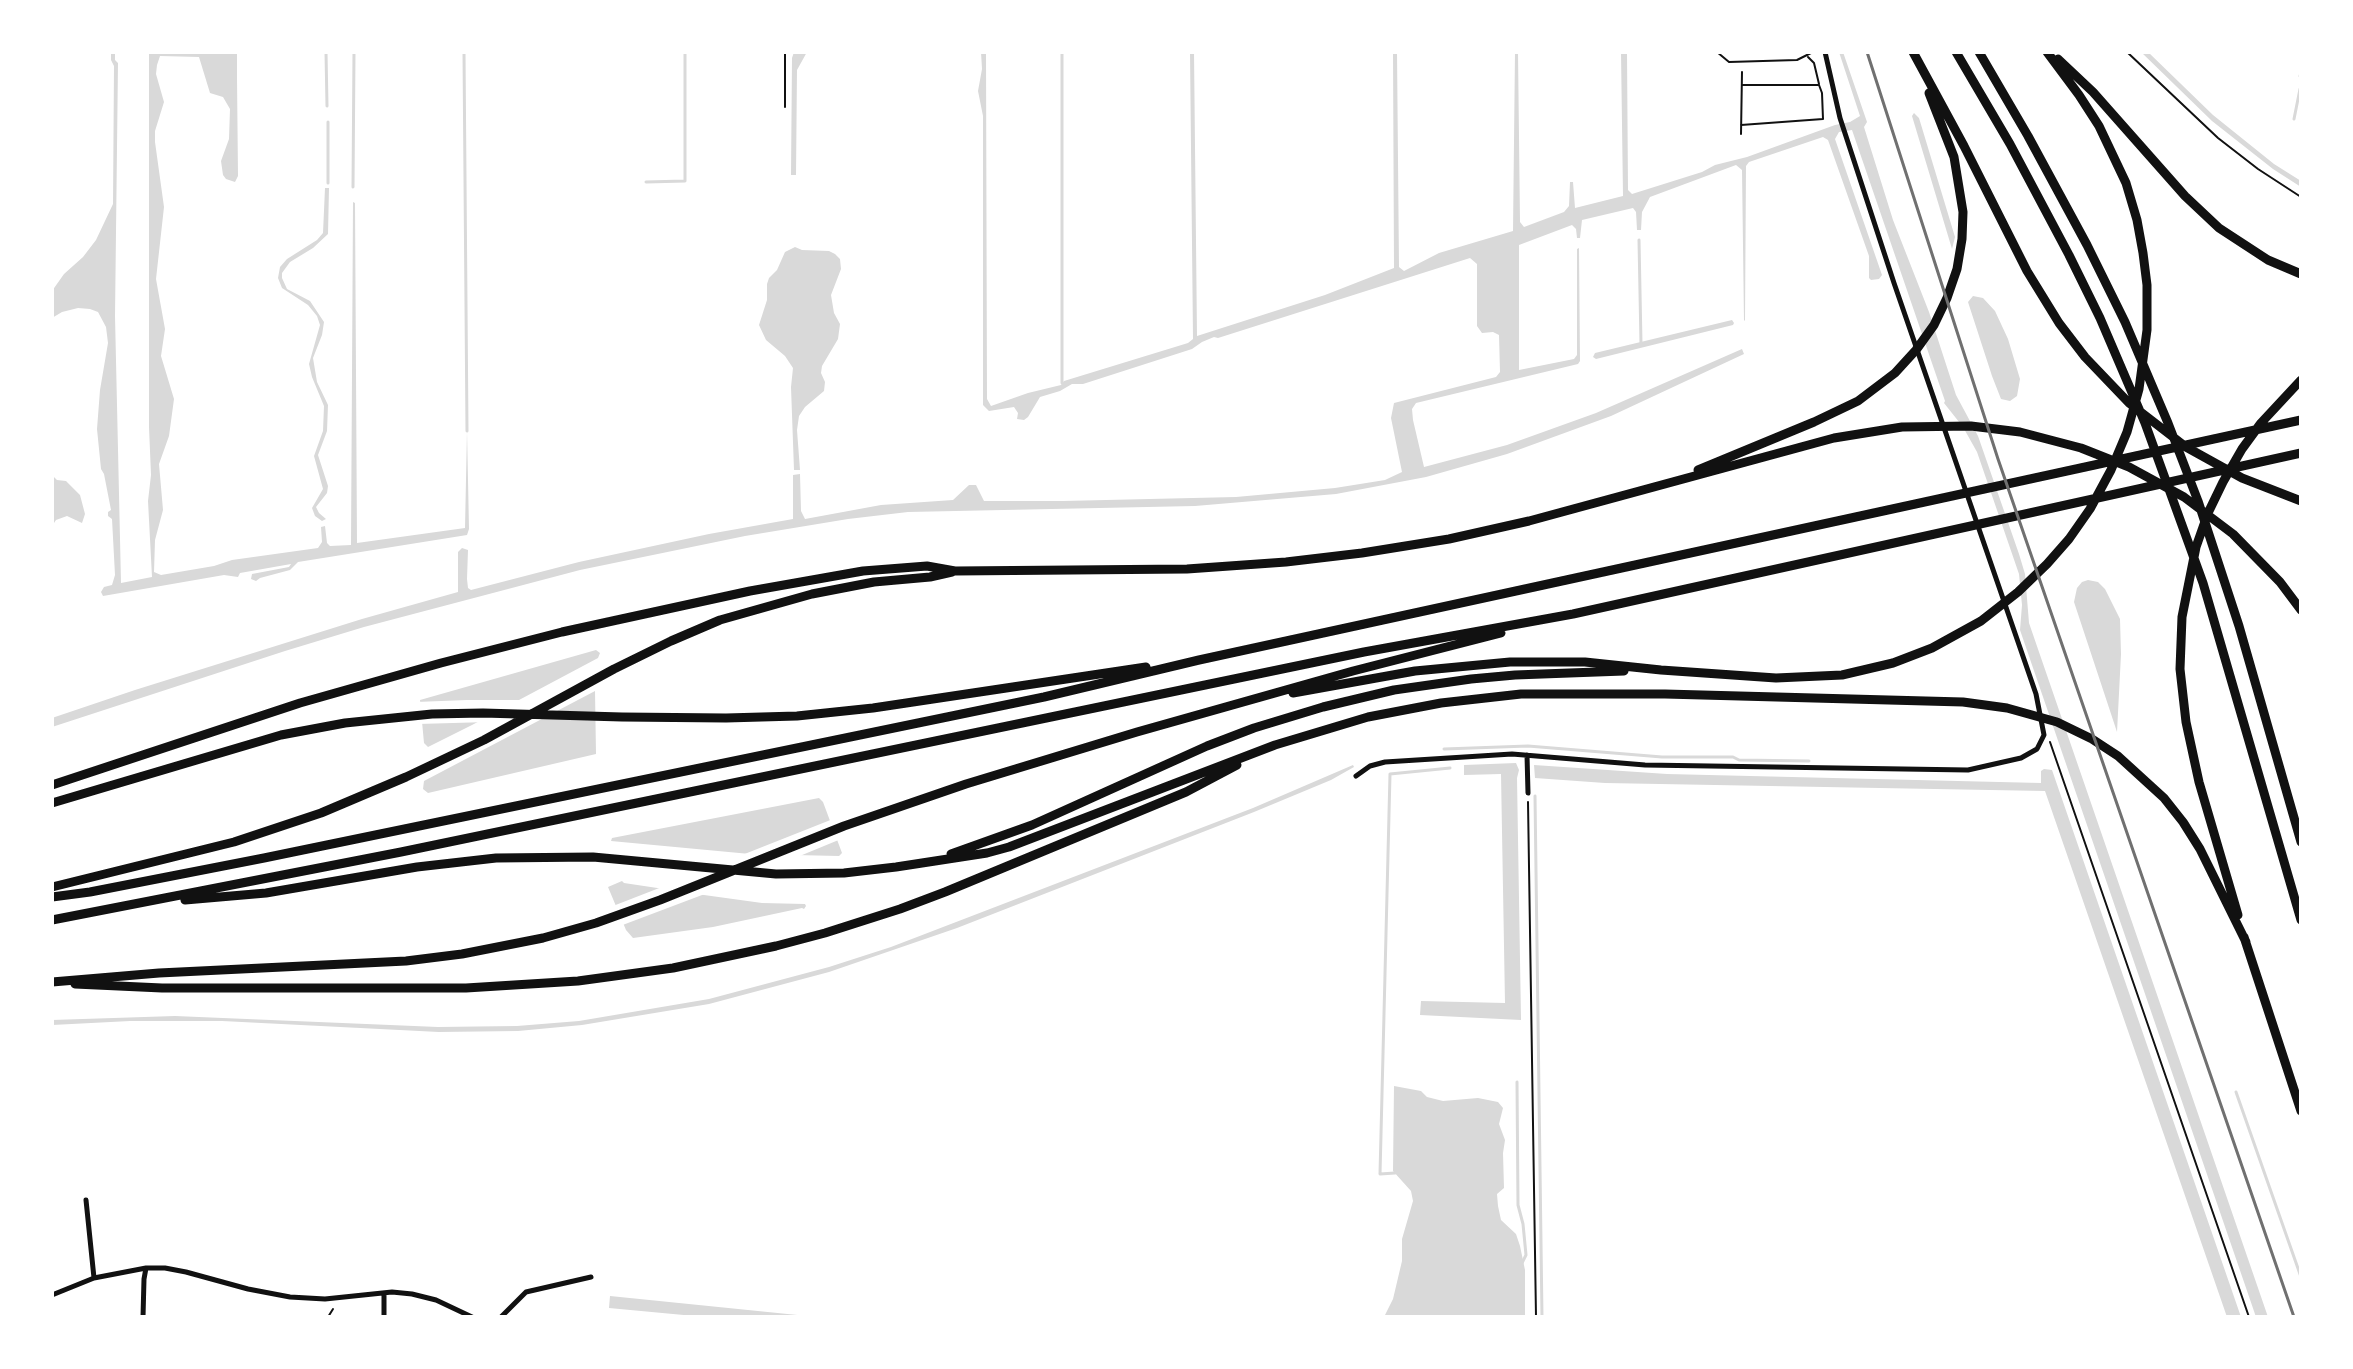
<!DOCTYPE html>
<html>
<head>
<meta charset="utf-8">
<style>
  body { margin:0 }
  #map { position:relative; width:2353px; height:1369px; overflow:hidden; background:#fff; font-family:Raleway,sans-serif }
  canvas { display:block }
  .frame { position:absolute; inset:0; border:54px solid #fff; pointer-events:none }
</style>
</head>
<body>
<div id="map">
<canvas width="2353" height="1369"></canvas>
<div class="frame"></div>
</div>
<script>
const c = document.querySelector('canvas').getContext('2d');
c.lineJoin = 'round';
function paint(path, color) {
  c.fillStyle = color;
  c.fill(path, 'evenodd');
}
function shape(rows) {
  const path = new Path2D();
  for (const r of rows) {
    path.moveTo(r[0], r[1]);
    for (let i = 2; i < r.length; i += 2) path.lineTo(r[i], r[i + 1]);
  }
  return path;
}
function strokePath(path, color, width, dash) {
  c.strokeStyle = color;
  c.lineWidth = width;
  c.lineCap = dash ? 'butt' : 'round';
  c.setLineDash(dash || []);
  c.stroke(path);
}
const water = shape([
  [111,52,115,52,115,60,118,63,115,316,121,583,152,577,148,501,151,475,149,427,149,52,228,54,237,52,237,78,238,176,235,182,226,179,223,175,221,161,229,139,230,109,223,97,210,93,199,57,160,56,157,65,156,74,164,102,155,131,155,142,164,207,156,279,165,329,161,356,174,399,169,436,159,464,163,510,155,540,154,572,161,575,214,566,232,560,318,548,322,542,321,527,325,526,327,543,330,546,351,545,353,202,355,203,357,543,465,528,467,431,469,529,467,535,298,562,290,570,260,578,256,581,251,579,252,574,289,567,291,564,240,573,238,577,224,575,103,596,101,592,104,587,112,585,115,575,112,519,108,516,108,512,111,510,104,474,101,469,97,429,100,390,108,343,106,327,98,312,90,309,78,308,62,312,52,318,52,291,64,274,83,257,96,240,113,204,114,66,111,60],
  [794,52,807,52,797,70,796,175,791,175,792,58],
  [981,52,986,52,987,399,991,406,1028,393,1061,385,1064,381,1188,343,1193,339,1190,52,1194,52,1197,336,1325,295,1394,268,1393,52,1397,52,1399,267,1404,271,1439,253,1513,231,1515,52,1518,52,1520,222,1524,227,1564,212,1569,206,1570,182,1573,182,1575,208,1623,196,1621,52,1627,52,1628,190,1632,194,1702,172,1715,165,1747,157,1835,125,1850,122,1860,116,1839,52,1843,52,1867,122,1864,127,1893,220,1929,312,1956,395,1978,436,2019,554,2025,574,2029,623,2268,1317,2256,1317,2020,630,2022,605,2019,574,1977,452,1963,427,1944,403,1945,401,1852,130,1839,132,1835,139,1882,275,1879,279,1871,280,1869,278,1869,256,1828,140,1823,137,1749,162,1746,166,1745,320,1744,321,1742,170,1736,165,1650,197,1642,212,1641,230,1637,230,1636,212,1633,208,1582,220,1580,238,1577,238,1576,229,1572,225,1519,245,1519,370,1574,359,1577,355,1577,249,1579,248,1580,361,1578,364,1416,403,1412,409,1413,420,1424,467,1507,445,1596,413,1742,349,1744,354,1611,416,1507,454,1426,477,1336,494,1195,506,908,512,848,519,745,536,580,570,364,627,285,651,52,727,52,718,135,690,362,619,458,592,458,552,462,548,468,550,467,579,468,588,471,590,579,562,709,534,793,519,793,475,800,474,801,511,805,519,881,505,953,500,969,485,976,485,984,501,1063,501,1236,497,1335,488,1385,480,1402,472,1391,418,1394,403,1496,377,1500,372,1499,335,1493,332,1482,333,1477,326,1477,264,1470,258,1218,338,1214,337,1202,342,1192,349,1083,384,1072,384,1060,391,1040,397,1028,417,1024,420,1017,419,1018,413,1014,407,989,411,983,405,983,116,978,91,982,69],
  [2141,52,2148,52,2213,115,2274,164,2301,181,2301,187,2273,169,2212,121],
  [1914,113,1919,118,1955,237,1952,249,1912,116],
  [325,188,329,188,328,234,313,248,290,262,282,273,282,278,287,289,310,301,324,322,322,335,313,358,317,382,328,405,327,431,318,455,328,486,327,493,316,507,319,513,326,519,322,521,315,516,312,508,323,489,314,456,323,431,324,406,312,377,309,364,320,325,317,316,308,305,282,288,278,278,280,267,287,259,317,240,323,233],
  [795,247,802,250,829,251,835,254,840,259,841,269,831,295,834,313,840,324,838,339,822,366,821,373,825,382,824,391,805,407,799,416,797,430,800,470,794,470,791,387,793,368,785,356,766,340,759,325,767,300,767,284,769,278,777,270,785,252],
  [1973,296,1983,298,1995,311,2008,339,2020,379,2017,396,2010,401,2001,399,1992,376,1968,302],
  [1732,320,1734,323,1733,325,1596,359,1593,357,1595,353],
  [52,475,57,480,66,481,80,495,85,514,82,523,67,516,56,520,52,526],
  [2088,580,2098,582,2105,589,2120,619,2121,654,2117,732,2074,602,2077,588,2082,582],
  [596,650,600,653,598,658,472,725,428,747,424,743,420,700],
  [595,691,596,754,428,793,423,789,424,781],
  [1516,763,1519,770,1517,778,1521,1020,1420,1015,1421,1001,1505,1003,1501,774,1464,775,1464,765],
  [1353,765,1354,767,1331,780,1254,812,957,928,829,972,709,1004,582,1025,518,1031,439,1032,222,1021,130,1021,52,1025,52,1020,175,1016,438,1027,517,1026,579,1021,709,999,829,967,891,947,1253,808],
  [1534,765,1667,774,2041,783,2041,771,2044,769,2052,770,2241,1317,2227,1317,2045,791,1605,783,1535,778],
  [819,798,823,802,842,853,839,856,750,854,611,841,612,838],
  [622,881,624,883,704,895,762,903,805,904,806,906,804,909,802,908,713,927,633,938,626,930,608,887],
  [1394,1086,1421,1091,1427,1097,1443,1101,1478,1098,1498,1102,1503,1108,1499,1124,1505,1140,1503,1153,1504,1188,1497,1194,1498,1206,1501,1220,1516,1234,1520,1246,1525,1270,1525,1317,1384,1317,1393,1299,1402,1261,1402,1239,1413,1201,1411,1191,1393,1171],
  [610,1296,817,1317,705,1317,609,1308]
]);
const pier = shape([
  [467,700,527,700,488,722,418,724,416,702],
  [833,819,841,839,790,860,737,857],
  [667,885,710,892,620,926,613,906]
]);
const stream = shape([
  [326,52,327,106],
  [464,52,467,431],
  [1062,52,1062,383],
  [2300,76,2301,73],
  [2294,119,2300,89],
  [646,182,685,181,685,52],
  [328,183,328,122],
  [353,187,354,52],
  [1639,240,1641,344],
  [1444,749,1528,746,1662,757,1733,757,1739,760,1809,761],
  [1535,796,1542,1317],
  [1517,1082,1518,1205,1523,1224,1526,1255,1522,1263],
  [2236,1092,2301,1277],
  [1395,1173,1380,1174,1390,774,1450,768]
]);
const path = shape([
  [2127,52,2218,138,2258,169,2301,197],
  [2050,742,2249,1317],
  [1528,802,1536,1317],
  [328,1317,333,1309]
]);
const service = shape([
  [1717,52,1729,62,1797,60,1813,52],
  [1808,57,1814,63,1819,84],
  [785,107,785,52],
  [1741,125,1823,119,1822,93,1819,85,1742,85],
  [1741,134,1742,72]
]);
const minor = shape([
  [1527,755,1528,793],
  [1356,776,1370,766,1385,762,1512,754,1645,765,1968,770,2021,758,2037,749,2044,735,2036,694,1894,283,1840,118,1825,52],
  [86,1200,94,1278],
  [384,1293,384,1317],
  [52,1295,94,1278,146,1268,165,1268,186,1272,248,1289,290,1297,325,1299,392,1292,412,1294,436,1300,472,1317],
  [143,1317,144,1279,146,1268],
  [501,1317,526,1292,591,1277]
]);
const motorway = shape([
  [1913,52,1964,146,2027,271,2059,323,2085,357,2129,403,2186,447,2242,478,2301,501],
  [1956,52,2010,144,2069,255,2100,318,2145,423,2203,583,2301,920],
  [1979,52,2028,136,2087,245,2125,322,2168,423,2198,501,2239,626,2301,842],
  [2058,59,2093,92,2185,196,2219,228,2268,260,2301,274],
  [1698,470,1814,422,1858,401,1895,373,1916,350,1934,325,1947,298,1957,269,1962,239,1963,212,1954,157,1929,93],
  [1293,693,1415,671,1510,662,1585,662,1661,670,1776,678,1842,675,1893,663,1932,648,1981,621,2018,592,2047,564,2069,539,2090,509,2111,470,2127,432,2139,389,2147,330,2147,285,2143,253,2137,220,2126,183,2099,126,2079,95,2047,52],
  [52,785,300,703,441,663,562,632,750,591,863,571,927,566,955,571,1187,569,1286,562,1362,553,1449,539,1529,521,1834,438,1902,427,1971,426,2020,432,2081,448,2129,467,2184,497,2233,534,2280,582,2301,610],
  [52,803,281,735,345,723,432,714,483,713,622,717,726,718,797,716,873,708,1146,667],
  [951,854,1032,825,1207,746,1254,728,1323,707,1394,690,1471,679,1515,675,1624,671],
  [52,887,234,842,321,813,406,777,484,740,614,669,671,641,720,620,812,594,874,582,930,577,952,572],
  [52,897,90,892,264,858,1044,697,1199,660,2301,420],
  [185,900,266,893,417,867,496,858,593,857,776,874,844,873,896,867,987,853,1009,847,1275,745,1368,717,1441,703,1521,694,1665,694,1963,702,2007,708,2057,722,2092,739,2118,756,2164,798,2183,822,2200,849,2246,942],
  [2238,915,2199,782,2186,722,2180,669,2182,617,2196,547,2208,513,2223,482,2242,449,2261,423,2301,380],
  [52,920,401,852,1364,652,1573,614,2301,453],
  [2244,937,2301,1111],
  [52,982,159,973,406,961,462,954,543,938,596,923,660,900,844,826,966,784,1137,732,1353,671,1501,633],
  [75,984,162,988,466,988,578,981,673,968,776,946,825,933,900,909,945,892,1186,792,1237,765]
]);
const rail = shape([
  [1867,52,1998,459,2294,1317]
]);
paint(water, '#d9d9d9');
paint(pier, '#fff');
strokePath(stream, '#d9d9d9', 3);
strokePath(path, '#111', 2);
strokePath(service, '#111', 2);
strokePath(minor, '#111', 5);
strokePath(motorway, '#111', 9);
strokePath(rail, '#707070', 3);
</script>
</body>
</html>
